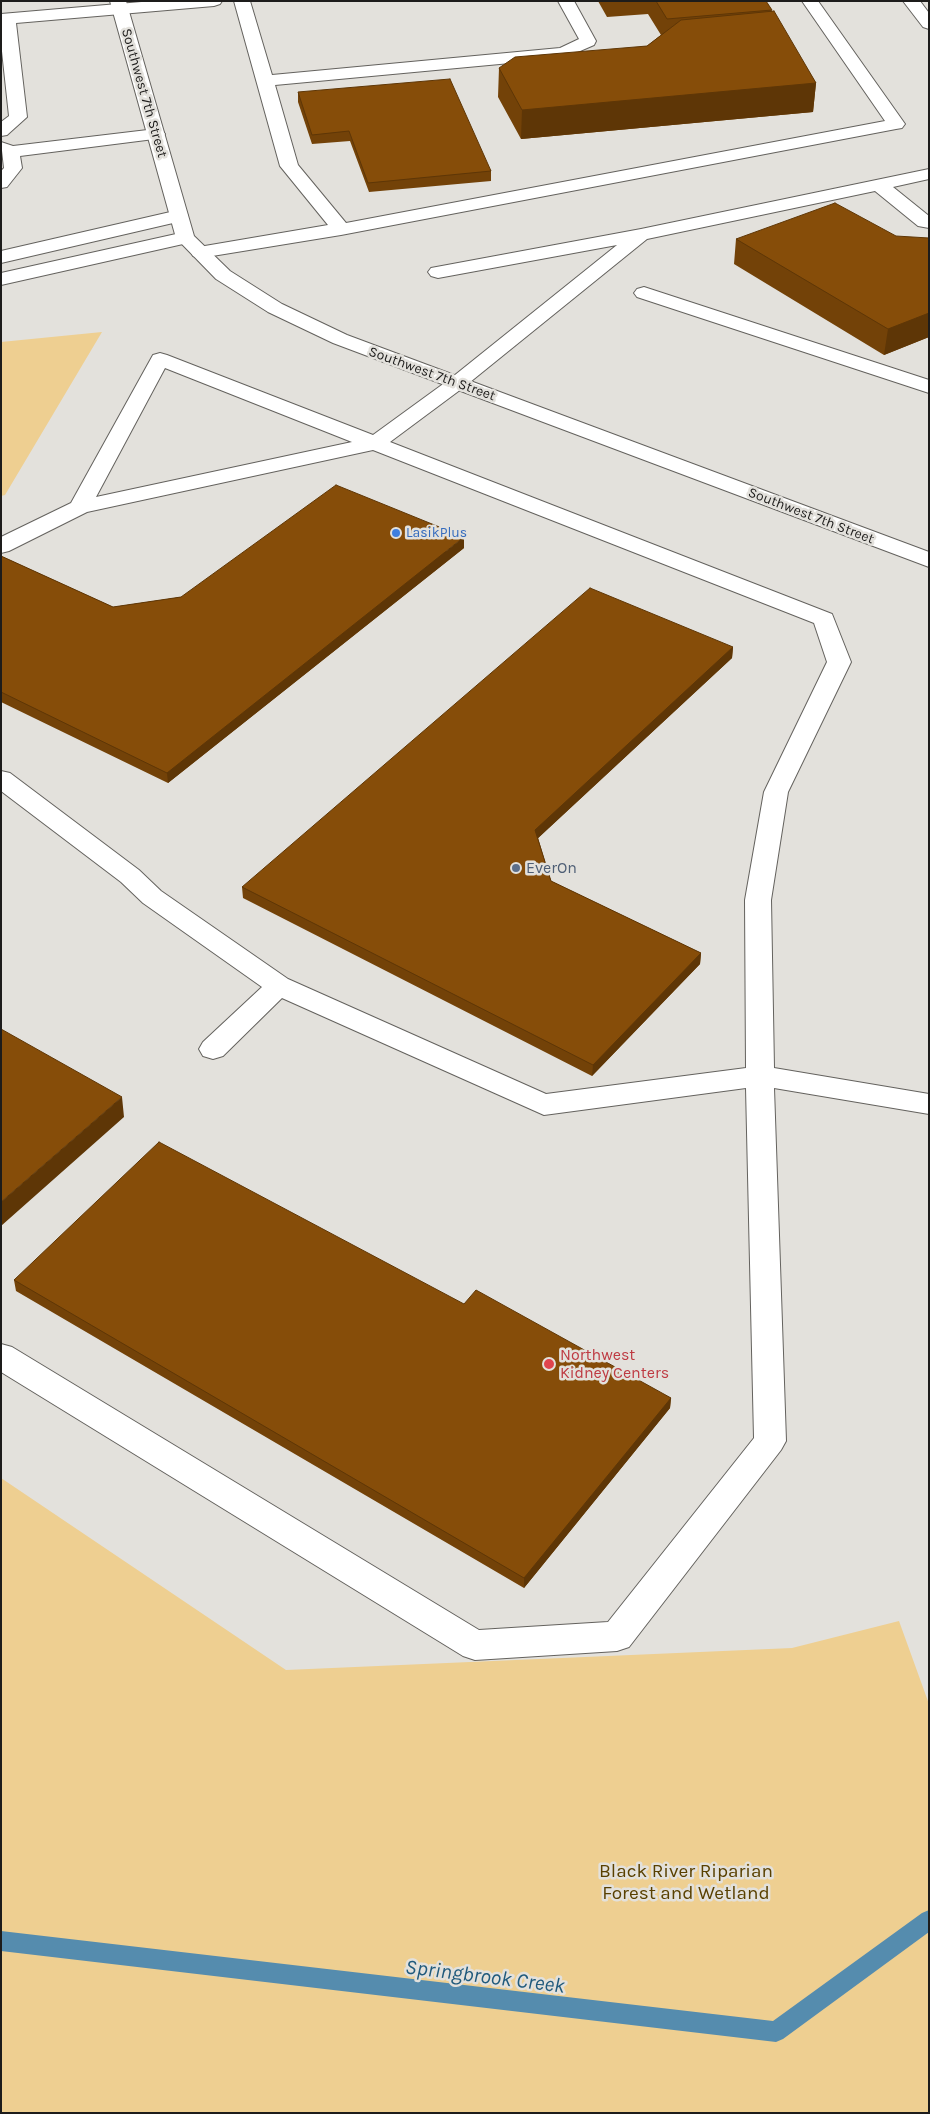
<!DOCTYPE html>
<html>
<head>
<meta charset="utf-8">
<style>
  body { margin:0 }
  #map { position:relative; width:930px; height:2114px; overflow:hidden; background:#e3e1dc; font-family:Karla,sans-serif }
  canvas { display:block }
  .frame { position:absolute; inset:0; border:2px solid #1d1c1b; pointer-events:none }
</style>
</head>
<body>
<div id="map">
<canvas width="930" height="2114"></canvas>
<div class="frame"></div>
</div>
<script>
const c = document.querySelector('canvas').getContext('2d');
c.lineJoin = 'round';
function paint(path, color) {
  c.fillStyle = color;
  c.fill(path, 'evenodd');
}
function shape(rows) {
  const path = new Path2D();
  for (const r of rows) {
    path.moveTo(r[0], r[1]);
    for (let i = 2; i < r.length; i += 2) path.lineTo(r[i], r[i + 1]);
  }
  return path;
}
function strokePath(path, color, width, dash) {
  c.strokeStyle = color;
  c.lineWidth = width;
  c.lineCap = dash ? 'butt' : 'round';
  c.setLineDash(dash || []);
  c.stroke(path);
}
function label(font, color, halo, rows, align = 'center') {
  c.font = font + ' Karla,sans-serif';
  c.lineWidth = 5;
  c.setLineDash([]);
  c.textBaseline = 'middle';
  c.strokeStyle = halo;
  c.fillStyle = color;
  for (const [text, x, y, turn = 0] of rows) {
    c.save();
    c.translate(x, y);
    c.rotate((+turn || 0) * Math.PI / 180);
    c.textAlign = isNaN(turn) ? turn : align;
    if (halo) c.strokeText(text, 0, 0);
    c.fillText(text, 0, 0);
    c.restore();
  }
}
const green = shape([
  [102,332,5,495,1,496,1,342],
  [1,1478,286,1670,792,1648,899,1621,929,1704,929,2113,1,2113]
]);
const stream = shape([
  [929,1910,929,1932,783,2039,776,2042,1,1951,1,1931,773,2021,922,1913,929,1910]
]);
const service = shape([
  [153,1,222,1,220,4,214,6,16,23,27,117,7,135,1,136,1,122,9,116,1,42,1,14,153,1],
  [234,1,250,1,272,75,560,48,579,39,558,1,574,1,596,41,594,45,564,58,275,85,298,165,346,223,885,121,802,1,818,1,905,124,902,128,896,129,341,235,200,258,193,256,191,252,193,248,328,225,280,166,234,1],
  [903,1,920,1,929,13,929,29,923,27,903,1],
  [156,129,162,130,165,134,162,138,20,156,22,168,7,187,1,188,1,171,4,168,1,142,13,146,156,129],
  [929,169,929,179,893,187,929,216,929,228,918,226,875,191,647,239,464,387,390,442,832,614,851,662,788,792,771,900,774,1068,929,1094,929,1114,774,1088,786,1441,781,1450,629,1647,617,1651,475,1660,463,1656,1,1372,1,1344,12,1347,479,1630,608,1622,754,1438,746,1088,544,1115,282,998,223,1056,213,1059,203,1056,199,1049,203,1042,262,987,143,903,121,882,1,791,1,771,10,773,139,870,161,891,288,979,546,1094,746,1068,745,900,764,792,827,662,814,623,373,450,87,512,9,551,1,553,1,537,71,503,153,355,160,353,167,355,373,435,450,379,617,245,438,278,431,276,428,272,431,268,641,229,929,169],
  [165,368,352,442,96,497,165,368],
  [644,287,929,380,929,393,637,297,634,293,637,289,644,287]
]);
const minor = shape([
  [179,210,186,212,188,216,186,220,1,263,1,251,179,210],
  [185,232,192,234,194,238,192,242,1,285,1,273,185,232]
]);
const tertiary = shape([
  [110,1,126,1,194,236,230,271,282,304,347,335,929,552,929,567,333,343,268,312,216,279,176,238,110,1]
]);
const wall = shape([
  [598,1,766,1,816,83,813,112,521,139,498,97,499,68,647,46,661,35,648,14,607,17],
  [298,92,491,171,491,181,369,192,350,141,312,144,298,102],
  [929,238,929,337,884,355,734,264,736,239],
  [464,548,168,783,1,702,1,556,113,607,181,597],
  [733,647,732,658,538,838,551,881,701,953,700,964,592,1076,243,898,242,887],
  [14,1280,464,1304,671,1398,670,1408,524,1588,16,1291]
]);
const shadedWall = shape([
  [816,83,813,112,521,139,522,110],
  [929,313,929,337,884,355,888,329],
  [464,537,464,548,168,783,167,773],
  [733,647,732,658,535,841,535,830],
  [701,953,700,964,592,1076,593,1065],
  [122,1097,124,1117,1,1226,1,1202],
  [671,1398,670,1408,524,1588,524,1578]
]);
const building = shape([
  [656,1,766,1,772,10,667,19,656,1],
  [774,11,816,83,522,110,499,68,515,57,647,46,681,20,774,11],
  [450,79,491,171,368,183,349,131,312,135,298,92,450,79],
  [835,203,896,236,929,238,929,313,888,329,736,239,835,203],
  [336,485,464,537,167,773,1,692,1,556,113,607,181,597,336,485],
  [590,588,733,647,535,830,551,881,701,953,593,1065,242,887,590,588],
  [1,1029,122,1097,1,1202,1,1029],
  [159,1142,464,1304,476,1290,671,1398,524,1578,14,1280,159,1142]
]);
const markers = [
  [396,533,5,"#3f7fe0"],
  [516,868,5,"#5c6f8a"],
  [549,1364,6,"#e0444e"]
];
const farStreetnames = [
  ["Southwest 7th Street",144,93,74],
  ["Southwest 7th Street",432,374,20],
  ["Southwest 7th Street",811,516,21]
];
const farShopnames = [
  ["LasikPlus",406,533]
];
const serviceNames = [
  ["EverOn",526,868]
];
const healthNames = [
  ["Northwest",560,1355],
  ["Kidney Centers",560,1373]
];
const nearParknames = [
  ["Black River Riparian",686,1872],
  ["Forest and Wetland",686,1894]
];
const nearWaternames = [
  ["Springbrook Creek",485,1977,7]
];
paint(green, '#eecf91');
paint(stream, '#558cae');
strokePath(service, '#64625e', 2);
strokePath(minor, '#64625e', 2);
strokePath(tertiary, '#64625e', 2);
paint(service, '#fff');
paint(minor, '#fff');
paint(tertiary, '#fff');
paint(wall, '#734208');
paint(shadedWall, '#5e3606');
paint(building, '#864d09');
strokePath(building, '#5e3606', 1);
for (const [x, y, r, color] of markers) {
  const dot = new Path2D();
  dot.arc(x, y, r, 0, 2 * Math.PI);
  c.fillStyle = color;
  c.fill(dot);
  strokePath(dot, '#e3e1dc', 2);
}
label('14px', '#1d1c1b', '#e3e1dc', farStreetnames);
label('14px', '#366cbe', '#e3e1dc', farShopnames, 'left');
label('16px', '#4e5e75', '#e3e1dc', serviceNames, 'left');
label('16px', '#be3a42', '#e3e1dc', healthNames, 'left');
label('19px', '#594000', '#e3e1dc', nearParknames);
label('italic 21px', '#205a7c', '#e3e1dc', nearWaternames);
</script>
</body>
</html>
